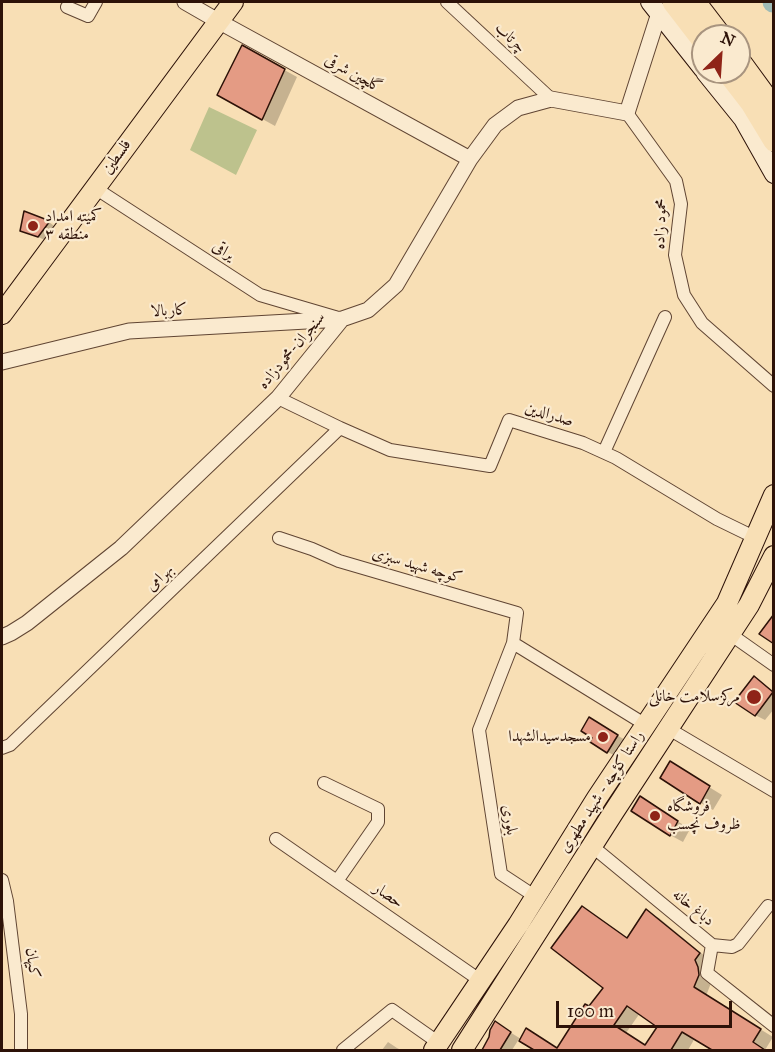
<!DOCTYPE html>
<html>
<head>
<meta charset="utf-8">
<style>
  body { margin:0 }
  #map { position:relative; width:775px; height:1052px; overflow:hidden; background:#f8dfb5; font-family:"IM FELL Great Primer",serif }
  canvas { display:block }
  .frame { position:absolute; inset:0; border:3px solid #2d1208; pointer-events:none }
  .north { position:absolute; left:691px; top:24px; width:60px; height:60px; box-sizing:border-box; background:#faeacf; border:2px solid #a8947f; border-radius:50%; rotate:25deg; font-size:16px; font-weight:700; line-height:24px; text-align:center; color:#2d1208 }
  .north::after { content:''; display:block; margin:auto; width:21px; height:27px; background:#8f2418; clip-path:polygon(50% 0,100% 100%,50% 72%,0 100%) }
  .scale { position:absolute; left:556px; top:1001px; width:176px; height:27px; box-sizing:border-box; border:3px solid #2d1208; border-top:0; padding-left:8px; font-size:18px; line-height:21px; white-space:nowrap; color:#2d1208; -webkit-text-stroke:4px #faeacf; paint-order:stroke }
</style>
</head>
<body>
<div id="map">
<canvas width="775" height="1052"></canvas>
<div class="frame"></div>
<div class="north">N</div>
<div class="scale">100 m</div>
</div>
<script>
const c = document.querySelector('canvas').getContext('2d');
c.lineJoin = 'round';
function paint(path, color) {
  c.fillStyle = color;
  c.fill(path, 'evenodd');
}
function shape(rows) {
  const path = new Path2D();
  for (const r of rows) {
    path.moveTo(r[0], r[1]);
    for (let i = 2; i < r.length; i += 2) path.lineTo(r[i], r[i + 1]);
  }
  return path;
}
function strokePath(path, color, width, dash) {
  c.strokeStyle = color;
  c.lineWidth = width;
  c.lineCap = dash ? 'butt' : 'round';
  c.setLineDash(dash || []);
  c.stroke(path);
}
function label(font, color, halo, rows, align = 'center') {
  c.font = font + ' "IM FELL Great Primer",Amiri,serif';
  c.lineWidth = 4.5;
  c.setLineDash([]);
  c.textBaseline = 'middle';
  c.strokeStyle = halo;
  c.fillStyle = color;
  for (const [text, x, y, turn = 0] of rows) {
    c.save();
    c.translate(x, y);
    c.rotate((+turn || 0) * Math.PI / 180);
    c.textAlign = isNaN(turn) ? turn : align;
    if (halo) c.strokeText(text, 0, 0);
    c.fillText(text, 0, 0);
    c.restore();
  }
}
const green = shape([
  [209,107,257,130,236,175,190,150]
]);
const shadow = shape([
  [243,47,297,77,275,126,219,95],
  [49,222,54,226,45,240,21,230],
  [754,678,764,684,774,692,774,709,765,720,755,715],
  [589,719,627,741,617,757,608,752,594,738],
  [683,771,722,795,713,810,701,803],
  [653,806,690,829,683,842,670,835],
  [583,908,629,939,646,911,659,918,712,962,711,983,706,996,773,1037,765,1050,715,1050,695,1038,688,1050,537,1050,519,1039,512,1050,483,1050,505,1029,521,1039,558,1049,605,988],
  [640,1013,659,1026,646,1046,626,1033],
  [388,1042,397,1048,401,1050,382,1050]
]);
const river = shape([
  [773,2,774,2]
]);
const building = shape([
  [242,45,285,69,262,120,217,95,242,45],
  [24,211,50,221,38,237,20,231,24,211],
  [774,614,774,644,759,634,774,614],
  [754,676,773,692,755,716,734,702,754,676],
  [589,717,618,735,607,753,590,742,592,738,581,731,589,717],
  [670,761,710,786,700,804,660,778,670,761],
  [640,796,678,821,670,836,631,811,640,796],
  [582,906,627,938,646,909,700,953,695,960,698,967,699,975,694,987,761,1029,753,1042,765,1050,712,1050,682,1032,671,1050,534,1050,519,1041,526,1028,557,1048,585,1004,589,1006,603,988,551,948,582,906],
  [627,1006,657,1027,645,1045,614,1025,627,1006],
  [495,1021,511,1032,500,1050,482,1050,489,1037,490,1030,495,1021]
]);
const minor = shape([
  [447,2,551,99],
  [67,7,88,16,96,2],
  [627,113,676,181,681,204,675,255,684,295,702,323,774,386],
  [95,188,260,295,335,317],
  [278,398,340,428,390,450,490,466,509,420,583,443,616,458,717,519,756,538],
  [604,452,665,317],
  [279,538,312,549,339,561,517,613,513,643,479,730,501,874,536,897],
  [730,634,774,665],
  [513,643,646,725],
  [669,729,774,791],
  [2,748,10,745,340,428],
  [324,783,378,809,378,822,337,881],
  [276,839,481,981],
  [593,847,712,945,707,973,774,1026],
  [2,880,7,901,21,1014,21,1050],
  [712,945,732,947,738,944,768,906],
  [343,1050,392,1010,439,1043]
]);
const tertiary = shape([
  [185,2,218,21,470,159],
  [2,362,129,331,342,319],
  [2,637,11,633,27,623,121,548,278,398,342,319,368,310,396,285,470,159,495,125,518,108,551,99,627,113,659,13]
]);
const secondary = shape([
  [650,2,703,69],
  [705,72,743,119,774,174]
]);
const primary = shape([
  [2,314,233,2],
  [434,1050,518,925,597,798,727,603,774,495],
  [462,1050,613,813,749,605,774,556]
]);
const trunk = shape([
  [673,2,703,41],
  [695,2,721,36],
  [739,60,774,108],
  [727,72,751,103,774,141]
]);
const markers = [
  [33,226,6,"#8f2418"],
  [754,697,8,"#8f2418"],
  [603,737,6,"#8f2418"],
  [655,816,6,"#8f2418"]
];
const streetNames = [
  ["چرتاب",510,38,43],
  ["گلچین شرقی",353,74,29],
  ["فلسطین",117,157,-54],
  ["محمود زاده",661,224,-88],
  ["یراقی",223,251,33],
  ["کاربالا",169,311,-3],
  ["سنجران-محمودزاده",292,351,-50],
  ["صدرالدین",549,415,17],
  ["کوچه شهید سبزی",417,566,16],
  ["بهرامی",160,578,-44],
  ["راستا کؤچه - شهید مطهری",602,792,-57],
  ["بلوری",509,820,81],
  ["حصار",388,896,35],
  ["دباغ خانه",693,908,39],
  ["کیهان",32,963,83]
];
const poiNames = [
  ["کمیته امداد",45,217],
  ["منطقه ۳",45,235],
  ["مرکزسلامت خانلی",740,697,"right"],
  ["مسجدسیدالشهدا",591,737,"right"],
  ["فروشگاه",667,807],
  ["ظروف نچسب",667,825]
];
paint(green, '#bdc28d');
paint(shadow, '#0003');
strokePath(river, '#9fbbb6', 21);
paint(building, '#e49b84');
strokePath(building, '#2d1208', 1.5);
strokePath(minor, '#604533', 14);
strokePath(tertiary, '#604533', 17);
strokePath(secondary, '#2d1208', 20);
strokePath(primary, '#2d1208', 22);
strokePath(trunk, '#2d1208', 23);
strokePath(minor, '#faeacf', 12);
strokePath(tertiary, '#faeacf', 15);
strokePath(secondary, '#faeacf', 18);
strokePath(primary, '#f8dfb5', 20);
strokePath(trunk, '#f8dfb5', 21);
for (const [x, y, r, color] of markers) {
  const dot = new Path2D();
  dot.arc(x, y, r, 0, 2 * Math.PI);
  c.fillStyle = color;
  c.fill(dot);
  strokePath(dot, '#faeacf', 2);
}
label('16px', '#2d1208', '#faeacf', streetNames);
label('16px', '#2d1208', '#faeacf', poiNames, 'left');
</script>
</body>
</html>
